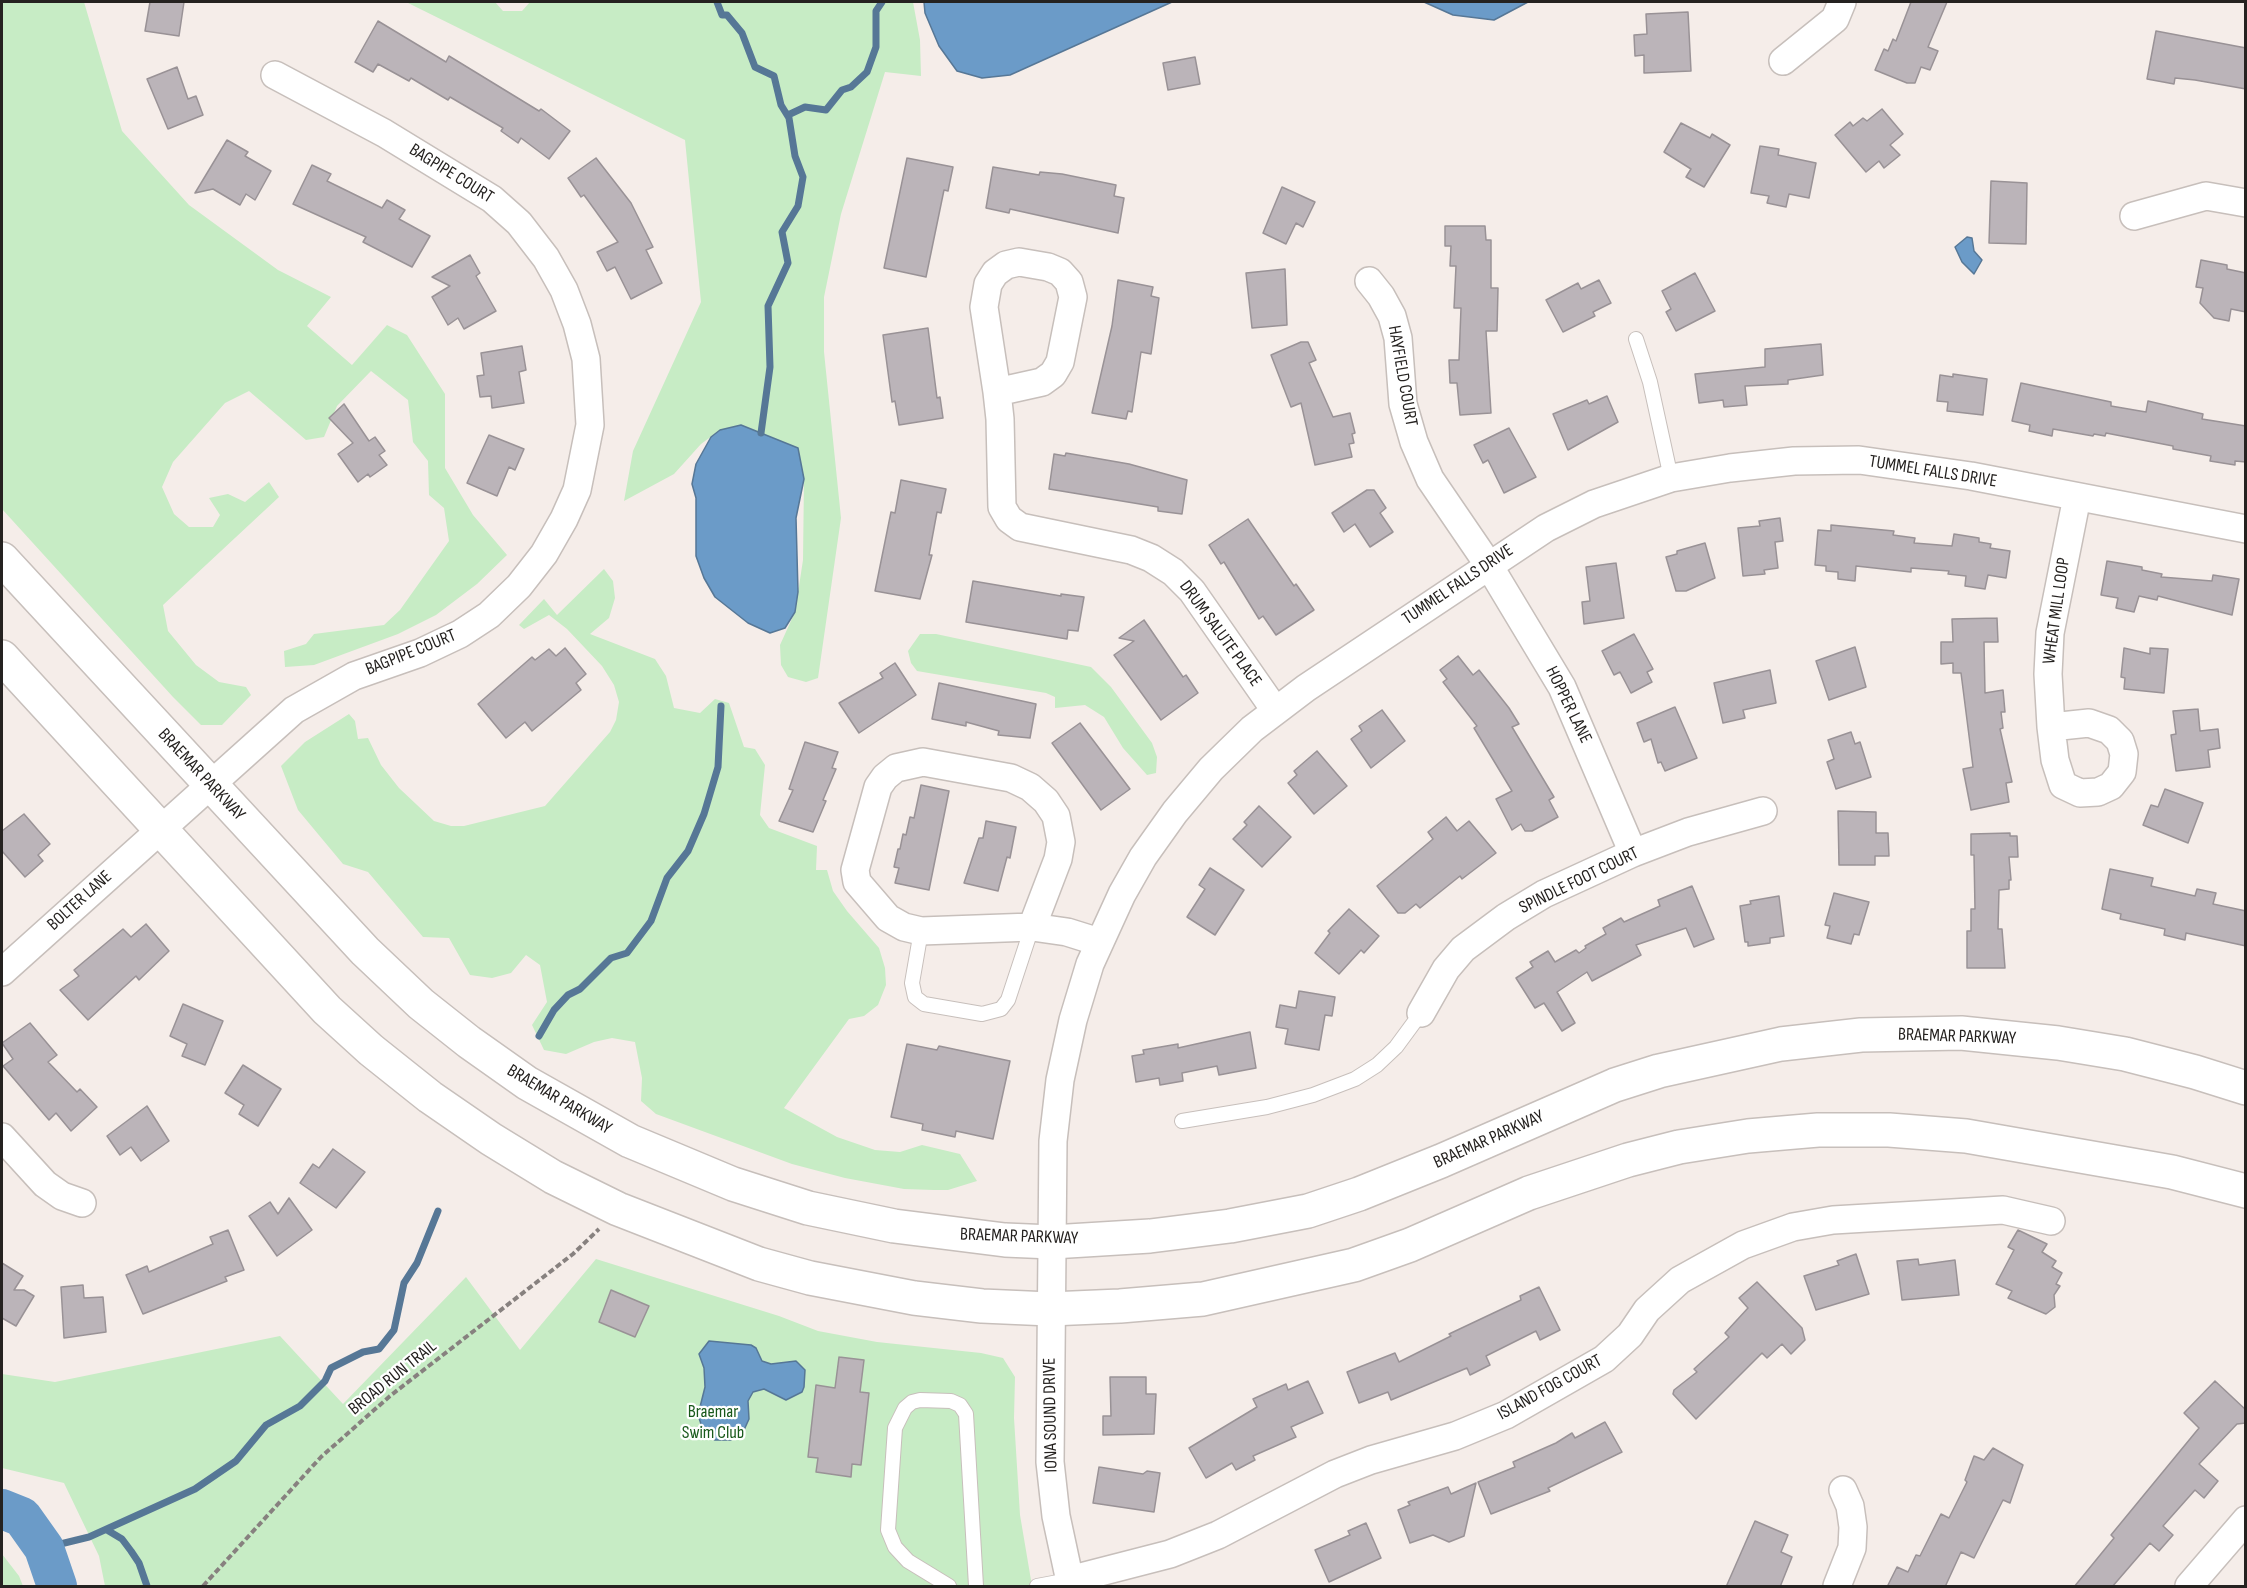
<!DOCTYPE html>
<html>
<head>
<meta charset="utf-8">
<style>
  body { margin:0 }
  #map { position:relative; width:2247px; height:1588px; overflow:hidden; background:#f5ede9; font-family:"Sofia Sans Condensed",sans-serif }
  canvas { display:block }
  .frame { position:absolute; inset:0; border:3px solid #252220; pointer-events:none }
</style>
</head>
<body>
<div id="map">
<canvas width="2247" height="1588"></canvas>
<div class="frame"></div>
</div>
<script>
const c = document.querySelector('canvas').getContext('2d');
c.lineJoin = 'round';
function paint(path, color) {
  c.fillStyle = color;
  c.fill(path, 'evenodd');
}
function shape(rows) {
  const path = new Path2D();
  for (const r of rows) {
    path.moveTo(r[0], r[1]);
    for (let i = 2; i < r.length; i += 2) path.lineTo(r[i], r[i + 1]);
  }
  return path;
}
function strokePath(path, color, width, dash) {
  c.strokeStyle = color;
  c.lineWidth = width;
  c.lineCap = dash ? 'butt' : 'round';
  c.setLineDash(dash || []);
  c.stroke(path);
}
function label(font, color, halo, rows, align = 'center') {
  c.font = font + ' "Sofia Sans Condensed",sans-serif';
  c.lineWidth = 4.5;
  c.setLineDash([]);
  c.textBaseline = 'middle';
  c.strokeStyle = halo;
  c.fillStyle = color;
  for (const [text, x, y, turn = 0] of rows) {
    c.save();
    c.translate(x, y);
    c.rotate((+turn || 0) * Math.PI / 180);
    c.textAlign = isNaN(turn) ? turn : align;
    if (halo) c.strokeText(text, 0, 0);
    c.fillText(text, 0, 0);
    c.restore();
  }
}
const green = shape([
  [2,2,84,2,122,131,189,205,278,270,331,297,307,326,352,365,387,325,407,335,445,394,445,468,473,515,507,555,477,584,436,615,398,634,314,665,285,667,284,651,306,644,314,634,384,625,400,610,449,541,444,508,429,495,428,461,413,442,408,400,371,371,337,406,324,437,306,440,249,391,225,403,173,462,162,487,174,514,189,527,213,527,220,515,209,498,228,494,245,502,269,482,279,497,163,605,168,631,196,665,219,682,246,687,251,695,222,725,201,725,173,697,2,509],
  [406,2,495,2,503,11,522,11,530,2,913,2,920,40,921,76,885,72,841,214,824,297,824,352,841,518,818,678,806,682,788,677,781,665,780,645,795,612,803,560,804,479,798,448,778,440,720,430,701,444,674,474,624,501,633,451,701,302,685,140],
  [604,569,613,581,615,598,609,618,590,634,655,659,666,676,674,708,700,713,715,699,729,703,744,747,755,749,765,765,760,815,769,828,817,846,816,870,827,870,833,891,847,911,879,948,885,968,886,985,878,1005,864,1016,849,1019,784,1108,837,1137,875,1150,900,1152,922,1145,960,1154,977,1181,948,1190,934,1190,904,1189,845,1178,792,1164,656,1114,641,1101,642,1078,635,1042,612,1038,594,1042,566,1054,544,1050,532,1025,547,1002,540,965,526,955,511,973,492,978,470,975,449,938,423,937,368,872,343,864,298,810,281,766,305,742,349,714,355,721,358,739,368,738,381,765,399,788,434,821,451,826,464,826,545,806,610,732,616,720,619,702,614,685,602,666,567,629,549,615,524,629,519,625,544,599,557,615],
  [920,634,936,634,1091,667,1111,687,1152,743,1157,757,1156,773,1147,775,1123,748,1104,717,1085,705,1055,708,1055,697,1046,693,917,671,911,663,908,651],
  [596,1259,779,1316,818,1331,877,1342,981,1353,1003,1358,1015,1377,1014,1418,1020,1515,1032,1586,105,1586,99,1556,64,1483,2,1468,2,1374,55,1382,280,1336,343,1404,466,1277,520,1350],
  [2,1554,19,1576,23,1586,2,1586]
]);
const water = shape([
  [924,2,1172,2,1010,75,982,78,957,71,939,46,925,13,924,2],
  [1424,2,1528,2,1494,20,1453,15,1424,2],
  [1967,237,1972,238,1974,251,1982,260,1974,274,1962,262,1955,247,1967,237],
  [741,425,798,448,804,479,796,518,798,592,795,612,785,628,770,633,748,623,715,597,704,578,696,556,696,498,692,484,696,464,711,437,720,430,741,425],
  [709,1341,751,1345,756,1348,762,1361,771,1364,796,1361,805,1370,804,1387,802,1392,786,1400,764,1389,753,1392,748,1401,749,1419,744,1430,731,1440,715,1440,704,1433,698,1415,705,1387,704,1368,699,1354,709,1341]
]);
const stream = shape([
  [717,2,722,15,727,15,742,33,755,67,774,76,781,105,789,118,795,156,803,177,798,206,782,232,788,263,768,306,770,367,761,433],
  [788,115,805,107,826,110,842,90,851,87,867,72,876,47,876,11,882,2],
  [539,1036,554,1010,568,995,580,989,611,958,627,953,651,921,667,878,688,851,704,814,718,767,721,706],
  [107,1530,122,1539,131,1551,139,1563,147,1586],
  [44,1548,89,1537,195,1489,236,1461,266,1425,300,1406,325,1381,331,1368,363,1352,379,1349,394,1330,404,1283,417,1263,438,1211]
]);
const river = shape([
  [2,1509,22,1517,44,1548,57,1586]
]);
const building = shape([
  [150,2,184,2,179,36,145,31,150,2],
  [1911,2,1947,2,1928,47,1938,51,1930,70,1921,67,1915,83,1907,83,1875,70,1884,49,1888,51,1893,39,1896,41,1911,2],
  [1688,12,1691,71,1644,73,1644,55,1635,56,1634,35,1647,34,1646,14,1688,12],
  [378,21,446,62,449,56,539,111,541,109,570,131,549,159,521,138,518,143,501,131,503,128,450,97,448,100,411,78,409,81,378,64,373,72,355,62,378,21],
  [2156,31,2246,48,2246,89,2195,80,2175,78,2174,84,2147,79,2156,31],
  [1195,57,1200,84,1168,90,1163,63,1195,57],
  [177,67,188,99,196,96,203,115,168,129,147,79,177,67],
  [1882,109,1903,134,1890,145,1900,155,1884,168,1879,161,1866,172,1835,135,1850,122,1853,126,1863,118,1867,121,1882,109],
  [1681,123,1710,138,1712,134,1730,145,1704,187,1686,177,1691,169,1664,152,1681,123],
  [227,140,248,152,245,156,271,171,255,200,246,194,240,205,213,189,195,193,227,140],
  [1760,146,1779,149,1778,155,1816,163,1809,198,1789,194,1786,207,1767,203,1769,196,1751,193,1760,146],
  [596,158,631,203,653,247,646,250,662,283,631,299,615,267,607,271,597,252,618,242,584,195,581,197,568,178,596,158],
  [907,158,953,167,948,191,944,190,926,277,884,268,907,158],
  [312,165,331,174,327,181,382,208,387,200,405,210,399,219,430,236,412,267,363,242,366,237,293,204,312,165],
  [993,167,1039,175,1040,172,1062,174,1116,185,1114,196,1124,198,1118,233,1010,209,1009,213,986,208,993,167],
  [1991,181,2027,183,2026,244,1989,243,1991,181],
  [1282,187,1315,202,1303,227,1296,223,1286,244,1263,233,1282,187],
  [1445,226,1485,226,1486,240,1491,240,1491,288,1498,288,1497,331,1486,331,1491,413,1460,415,1457,383,1450,383,1449,360,1459,360,1461,308,1454,308,1456,266,1450,266,1451,246,1445,246,1445,226],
  [470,255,480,273,476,276,496,311,464,329,458,318,448,325,432,297,450,286,432,277,470,255],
  [2201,260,2227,265,2227,269,2246,273,2246,312,2231,309,2229,321,2214,318,2200,303,2203,288,2196,287,2201,260],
  [1285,269,1287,325,1252,328,1246,273,1285,269],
  [1695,273,1715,311,1676,331,1666,312,1671,309,1662,291,1695,273],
  [1118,280,1153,287,1151,296,1159,298,1151,354,1141,352,1132,412,1128,411,1126,419,1092,413,1112,326,1118,280],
  [1599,280,1611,303,1593,312,1595,316,1563,332,1546,300,1578,283,1581,289,1599,280],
  [928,328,937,398,940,397,943,418,899,425,895,401,892,402,883,335,928,328],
  [1301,342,1308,342,1316,360,1309,363,1333,417,1350,413,1355,433,1352,434,1354,443,1349,444,1352,457,1315,465,1301,403,1291,407,1271,355,1301,342],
  [1821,344,1823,375,1788,380,1788,384,1745,386,1747,405,1724,407,1723,400,1699,403,1695,374,1765,367,1765,349,1821,344],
  [522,346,526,370,519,372,524,403,492,408,491,396,480,397,477,376,484,375,481,353,522,346],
  [1953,374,1987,379,1983,415,1947,411,1948,402,1937,401,1940,375,1953,377,1953,374],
  [2021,383,2111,402,2111,406,2146,412,2148,401,2203,414,2202,419,2246,426,2246,462,2235,461,2235,465,2210,461,2211,456,2173,449,2173,446,2106,433,2105,436,2094,434,2093,436,2053,429,2052,436,2029,431,2030,425,2012,421,2021,383],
  [1607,396,1618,422,1568,450,1553,414,1587,400,1589,404,1607,396],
  [344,404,369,441,375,437,385,451,379,455,387,465,370,477,368,474,358,482,338,454,353,443,329,418,344,404],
  [1509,428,1536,477,1504,493,1488,460,1483,463,1474,445,1509,428],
  [489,435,524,449,515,470,509,467,497,496,467,483,489,435],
  [1066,453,1129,464,1187,480,1182,514,1158,511,1158,507,1049,489,1054,454,1065,456,1066,453],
  [901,480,946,489,941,513,937,512,929,555,932,555,920,599,875,591,891,512,895,513,901,480],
  [1367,490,1374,490,1386,508,1380,513,1393,532,1370,547,1355,524,1344,532,1332,513,1367,490],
  [1780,518,1783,541,1775,542,1778,568,1764,570,1765,574,1743,576,1738,528,1760,526,1759,521,1780,518],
  [1248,519,1294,586,1296,584,1314,610,1276,635,1263,616,1259,619,1224,562,1221,564,1209,545,1248,519],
  [1831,525,1894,531,1893,535,1915,538,1914,543,1952,546,1954,534,1979,538,1979,542,1991,544,1990,548,2010,551,2006,578,1988,575,1985,589,1965,586,1966,576,1948,574,1949,571,1911,568,1911,572,1856,566,1855,581,1838,579,1838,572,1826,571,1826,566,1815,565,1818,530,1831,531,1831,525],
  [1705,543,1715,578,1686,591,1676,591,1666,557,1677,554,1677,551,1705,543],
  [2107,561,2142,567,2142,570,2162,574,2161,577,2212,581,2213,575,2239,579,2232,615,2158,596,2157,600,2139,596,2134,612,2116,608,2118,598,2101,595,2107,561],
  [1616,563,1624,618,1584,624,1582,602,1590,601,1586,567,1616,563],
  [973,581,1061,596,1061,594,1084,597,1078,631,1068,630,1067,639,966,622,973,581],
  [1997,618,1998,642,1984,642,1985,693,2003,690,2005,712,2001,712,2003,728,2000,729,2012,782,2006,783,2009,802,1971,810,1963,769,1973,767,1961,673,1953,673,1953,663,1941,664,1941,642,1953,642,1952,619,1997,618],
  [1144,620,1183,677,1186,675,1198,693,1161,720,1114,655,1134,641,1119,638,1144,620],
  [1634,634,1653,669,1647,672,1652,682,1631,693,1620,672,1614,675,1602,651,1634,634],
  [1855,647,1866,687,1829,700,1816,661,1855,647],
  [565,648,586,674,576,683,581,690,532,731,525,722,506,738,478,704,532,657,535,660,549,649,556,656,565,648],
  [2124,648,2150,654,2150,648,2168,649,2164,693,2124,689,2125,678,2121,677,2124,648],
  [1458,656,1473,675,1479,670,1509,708,1519,724,1512,727,1554,797,1549,800,1558,817,1532,831,1525,831,1521,824,1512,830,1496,799,1512,791,1474,728,1477,726,1443,682,1447,679,1440,670,1458,656],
  [895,663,916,695,859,733,839,703,883,678,880,673,895,663],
  [1770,670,1776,703,1743,710,1745,718,1723,723,1714,683,1770,670],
  [939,683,1036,704,1030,738,998,735,999,731,966,722,966,726,932,719,939,683],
  [1675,707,1697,758,1665,771,1661,762,1658,763,1651,739,1644,742,1637,723,1675,707],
  [2198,709,2200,731,2218,729,2220,748,2208,750,2210,767,2176,771,2171,735,2176,734,2173,711,2198,709],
  [1382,710,1405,741,1371,768,1351,739,1362,731,1359,726,1382,710],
  [1080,723,1130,789,1101,810,1052,743,1080,723],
  [1851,732,1855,744,1860,742,1871,777,1836,789,1827,762,1834,759,1828,740,1851,732],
  [805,742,838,752,832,768,836,769,823,800,826,801,813,832,779,821,793,790,789,789,805,742],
  [1317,751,1347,786,1314,814,1288,783,1297,775,1294,771,1317,751],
  [921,785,949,791,929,890,895,883,899,868,894,867,898,849,900,849,903,834,906,835,910,817,914,818,921,785],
  [2165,789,2203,803,2188,843,2143,825,2151,805,2158,807,2165,789],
  [1259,806,1291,837,1262,867,1233,839,1247,825,1244,822,1259,806],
  [1838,811,1876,812,1876,833,1888,833,1889,856,1875,856,1875,865,1839,865,1838,811],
  [24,814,50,844,38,855,43,861,25,877,2,851,2,831,24,814],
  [1446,817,1457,831,1469,821,1496,853,1462,879,1460,876,1420,908,1416,904,1405,913,1398,913,1377,886,1433,839,1428,832,1446,817],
  [986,821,1016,827,1010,858,1007,857,998,891,964,883,979,838,983,838,986,821],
  [2010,833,2010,836,2017,836,2018,857,2009,857,2011,880,2009,880,2009,889,1999,890,1998,929,2002,929,2005,968,1967,968,1967,931,1971,931,1971,909,1975,909,1974,855,1971,855,1971,834,2010,833],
  [1210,868,1244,890,1215,935,1187,917,1205,889,1199,885,1210,868],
  [2110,869,2153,878,2151,886,2195,896,2197,889,2216,893,2213,904,2246,911,2246,946,2186,933,2185,940,2164,935,2165,929,2120,919,2121,914,2102,909,2110,869],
  [1692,886,1714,939,1694,947,1686,928,1636,945,1641,955,1592,981,1587,972,1557,992,1575,1023,1562,1031,1544,1003,1535,1008,1516,978,1533,967,1530,962,1548,951,1555,962,1576,950,1579,953,1586,948,1585,946,1606,934,1603,928,1621,918,1624,922,1660,906,1658,900,1692,886],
  [1834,893,1869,902,1859,935,1854,934,1851,944,1827,938,1830,926,1825,925,1834,893],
  [1779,896,1784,936,1770,938,1770,943,1748,946,1748,942,1745,942,1740,906,1751,904,1750,901,1779,896],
  [1349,909,1379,936,1364,953,1361,950,1339,974,1315,953,1330,933,1328,931,1349,909],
  [146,924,169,951,139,980,136,976,88,1020,60,990,79,976,74,970,123,929,131,937,146,924],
  [1299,991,1335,997,1332,1016,1325,1015,1319,1050,1285,1044,1288,1029,1276,1027,1280,1005,1296,1008,1299,991],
  [183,1004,223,1021,205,1065,182,1056,187,1044,170,1036,183,1004],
  [30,1023,57,1055,48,1062,77,1092,80,1089,97,1107,71,1131,56,1113,49,1120,3,1066,13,1059,2,1043,30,1023],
  [1250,1032,1256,1068,1219,1075,1217,1066,1182,1073,1183,1081,1160,1085,1159,1078,1136,1082,1132,1056,1144,1054,1143,1050,1178,1044,1178,1048,1250,1032],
  [907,1044,937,1050,939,1046,1010,1061,993,1139,956,1131,955,1137,922,1130,923,1124,891,1117,907,1044],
  [243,1065,281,1089,258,1126,239,1114,244,1105,225,1093,243,1065],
  [147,1106,169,1141,141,1161,131,1147,120,1155,107,1136,147,1106],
  [333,1149,365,1172,336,1208,300,1183,313,1164,319,1168,333,1149],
  [289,1198,312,1230,277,1256,249,1216,270,1202,278,1214,289,1198],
  [228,1230,244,1270,225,1277,227,1281,143,1314,126,1275,147,1266,149,1272,213,1244,210,1237,228,1230],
  [2018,1230,2047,1244,2042,1252,2056,1261,2052,1267,2062,1273,2056,1284,2060,1286,2054,1295,2055,1307,2046,1314,2008,1298,2012,1291,1996,1284,2014,1250,2008,1247,2018,1230],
  [1856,1254,1869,1294,1816,1310,1804,1276,1839,1265,1837,1261,1856,1254],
  [1918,1259,1919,1265,1955,1260,1959,1295,1902,1300,1897,1261,1918,1259],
  [2,1263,23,1276,14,1290,24,1290,34,1296,16,1326,2,1318,2,1263],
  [1757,1282,1802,1328,1805,1340,1791,1354,1782,1344,1767,1358,1762,1353,1696,1419,1673,1394,1674,1390,1697,1372,1694,1369,1729,1337,1725,1333,1748,1308,1739,1298,1757,1282],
  [83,1285,84,1298,103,1297,106,1332,64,1338,61,1287,83,1285],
  [1539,1287,1560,1330,1540,1340,1536,1331,1486,1356,1490,1365,1470,1375,1467,1368,1391,1400,1388,1392,1359,1403,1347,1372,1395,1353,1399,1362,1451,1336,1449,1334,1521,1300,1520,1296,1539,1287],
  [611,1290,649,1306,635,1337,599,1322,611,1290],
  [839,1357,864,1360,860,1392,869,1393,861,1465,852,1464,851,1477,816,1472,818,1458,808,1457,816,1385,835,1388,839,1357],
  [1110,1377,1146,1377,1146,1394,1156,1394,1154,1434,1103,1435,1103,1416,1111,1416,1110,1377],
  [1308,1381,1323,1413,1291,1427,1296,1437,1253,1456,1255,1460,1236,1470,1232,1463,1206,1478,1189,1448,1257,1407,1253,1399,1286,1384,1288,1390,1308,1381],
  [2215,1381,2246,1410,2246,1423,2237,1424,2199,1464,2218,1481,2204,1498,2195,1490,2163,1526,2173,1535,2159,1551,2150,1543,2112,1587,2074,1587,2114,1538,2111,1535,2199,1428,2184,1413,2215,1381],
  [1605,1422,1622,1452,1548,1488,1550,1491,1491,1514,1478,1482,1515,1467,1513,1462,1556,1443,1572,1433,1575,1438,1605,1422],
  [1993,1448,2023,1465,2010,1503,2003,1500,1974,1558,1961,1552,1945,1587,1887,1587,1897,1567,1908,1572,1916,1555,1920,1556,1941,1514,1949,1518,1967,1482,1965,1480,1974,1456,1984,1460,1993,1448],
  [1099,1467,1143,1474,1147,1471,1160,1473,1154,1512,1093,1503,1099,1467],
  [1476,1483,1464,1536,1449,1542,1433,1535,1410,1543,1398,1510,1410,1505,1408,1502,1448,1487,1451,1494,1476,1483],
  [1755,1521,1788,1535,1781,1552,1792,1557,1780,1587,1726,1587,1755,1521],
  [1366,1523,1381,1558,1329,1582,1315,1550,1350,1535,1348,1531,1366,1523]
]);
const path = shape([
  [203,1586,321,1457,390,1396,573,1254,599,1229]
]);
const lane = shape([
  [1636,339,1650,382,1671,478],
  [921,931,912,983,915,997,924,1004,982,1014,1001,1009,1008,1000,1032,927],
  [1182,1121,1267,1107,1313,1095,1355,1079,1377,1065,1396,1047,1421,1013],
  [949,1586,908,1561,895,1547,888,1530,895,1428,905,1408,912,1402,920,1400,951,1401,960,1405,966,1414,976,1586],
  [1037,1586,1069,1580]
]);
const street = shape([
  [1783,61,1835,19,1842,2],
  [2134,216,2206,196,2246,203],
  [1369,281,1381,296,1392,316,1398,338,1403,404,1414,442,1430,479,1488,564,1562,687,1633,853],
  [997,392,984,307,988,284,995,273,1006,265,1019,262,1048,267,1060,272,1069,282,1073,297,1060,362,1053,374,1042,382,997,392,1000,419,1002,507,1009,519,1020,527,1131,550,1151,558,1173,572,1192,591,1275,710],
  [2051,727,2089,723,2109,730,2120,741,2124,754,2122,772,2111,786,2098,792,2080,793,2063,785,2055,760,2051,727,2048,674,2050,633,2077,497],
  [1032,927,1058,859,1061,842,1056,816,1046,801,1030,787,1011,778,923,762,896,768,885,777,878,787,855,870,857,882,888,918,904,927,921,931,1032,927,1067,932,1099,942],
  [2,972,294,710,354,676,420,653,460,634,489,615,519,586,544,554,564,519,577,490,590,425,586,359,577,324,564,290,546,258,519,223,492,199,384,133,275,75],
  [1421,1013,1446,969,1463,949,1506,917,1544,894,1633,853,1688,832,1763,811],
  [2,1137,45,1184,62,1196,82,1203],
  [1069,1580,1170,1554,1218,1535,1335,1474,1371,1460,1455,1436,1506,1415,1604,1359,1630,1335,1647,1310,1680,1280,1743,1245,1793,1227,1833,1220,2003,1210,2051,1221],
  [1071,1586,1056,1516,1050,1462,1053,1141,1060,1080,1073,1020,1090,964,1122,894,1143,857,1175,812,1211,769,1252,729,1306,688,1546,528,1594,504,1671,478,1730,468,1794,461,1859,460,1971,476,2246,529],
  [1837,1586,1852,1548,1853,1527,1850,1506,1843,1490],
  [2189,1586,2246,1520]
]);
const secondary = shape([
  [2,559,365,951,421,1004,469,1042,527,1083,630,1141,733,1184,808,1208,894,1226,1005,1240,1052,1242,1150,1236,1230,1226,1308,1211,1359,1194,1441,1161,1615,1085,1659,1071,1781,1044,1861,1035,1961,1033,2058,1043,2125,1054,2195,1072,2246,1088],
  [2,657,327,1010,371,1050,430,1097,491,1139,553,1177,618,1209,759,1264,810,1278,914,1298,982,1306,1050,1309,1120,1306,1203,1299,1354,1265,1410,1245,1529,1193,1628,1160,1679,1147,1748,1136,1818,1130,1889,1130,1966,1136,2172,1172,2246,1191]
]);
const streetNames = [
  ["BAGPIPE COURT",451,174,32],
  ["HAYFIELD COURT",1402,376,80],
  ["TUMMEL FALLS DRIVE",1933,472,9],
  ["TUMMEL FALLS DRIVE",1458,585,-34],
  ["WHEAT MILL LOOP",2057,611,-82],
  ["DRUM SALUTE PLACE",1220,634,54],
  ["BAGPIPE COURT",411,653,-22],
  ["HOPPER LANE",1568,705,64],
  ["BRAEMAR PARKWAY",201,775,47],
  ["SPINDLE FOOT COURT",1579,881,-26],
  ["BOLTER LANE",80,901,-42],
  ["BRAEMAR PARKWAY",1957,1037,2],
  ["BRAEMAR PARKWAY",559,1100,31],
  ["BRAEMAR PARKWAY",1489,1140,-24],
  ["BRAEMAR PARKWAY",1019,1237,2],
  ["BROAD RUN TRAIL",393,1378,-39],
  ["ISLAND FOG COURT",1550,1388,-29],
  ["IONA SOUND DRIVE",1051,1415,-91]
];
const parkNames = [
  ["Braemar",713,1412],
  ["Swim Club",713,1433]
];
paint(green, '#c7ecc5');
paint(water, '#6b9bc8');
strokePath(water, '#567796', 1.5);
strokePath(stream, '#567796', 7);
strokePath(river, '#6b9bc8', 40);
paint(building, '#bbb4b9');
strokePath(building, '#999296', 1.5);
strokePath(lane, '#c7bfbb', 16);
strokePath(street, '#c7bfbb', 30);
strokePath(secondary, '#c7bfbb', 36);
strokePath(path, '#87817f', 4, [6, 3]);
strokePath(lane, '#fff', 14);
strokePath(street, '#fff', 27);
strokePath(secondary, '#fff', 33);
label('18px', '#252220', '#fff', streetNames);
label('18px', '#19591b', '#fff', parkNames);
</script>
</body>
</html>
